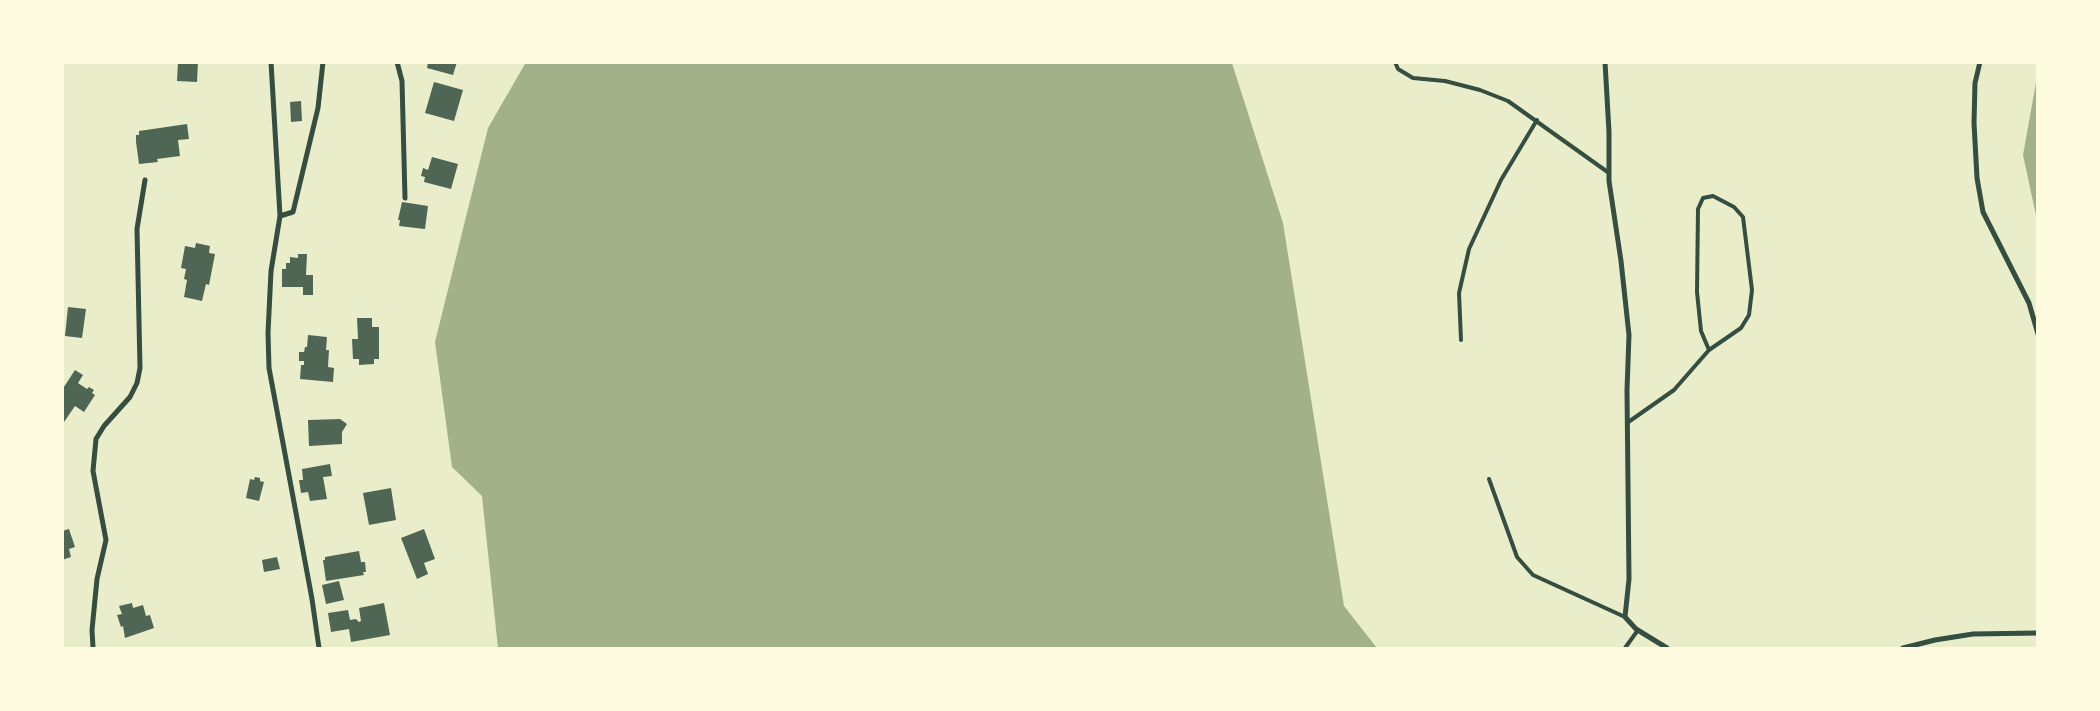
<!DOCTYPE html>
<html>
<head>
<meta charset="utf-8">
<style>
  body { margin:0 }
  #map { position:relative; width:2100px; height:711px; overflow:hidden; background:#e9edc9; font-family:Karla,sans-serif }
  canvas { display:block }
  .frame { position:absolute; inset:0; border:64px solid #fefae0; pointer-events:none }
</style>
</head>
<body>
<div id="map">
<canvas width="2100" height="711"></canvas>
<div class="frame"></div>
</div>
<script>
const c = document.querySelector('canvas').getContext('2d');
c.lineJoin = 'round';
function paint(path, color) {
  c.fillStyle = color;
  c.fill(path, 'evenodd');
}
function shape(rows) {
  const path = new Path2D();
  for (const r of rows) {
    path.moveTo(r[0], r[1]);
    for (let i = 2; i < r.length; i += 2) path.lineTo(r[i], r[i + 1]);
  }
  return path;
}
function strokePath(path, color, width, dash) {
  c.strokeStyle = color;
  c.lineWidth = width;
  c.lineCap = dash ? 'butt' : 'round';
  c.setLineDash(dash || []);
  c.stroke(path);
}
const water = shape([
  [526,62,1232,63,1283,223,1344,606,1377,648,498,648,482,496,452,467,435,342,488,128],
  [2037,77,2037,220,2023,155]
]);
const building = shape([
  [178,62,198,62,197,82,177,81],
  [428,62,457,62,453,75,427,68],
  [434,82,463,90,454,121,425,113],
  [301,101,302,121,291,122,290,102],
  [187,124,189,139,178,140,180,156,157,159,158,162,139,164,136,142,136,135,139,135,139,131],
  [432,157,458,164,451,189,424,182,425,177,421,176,423,168,428,170],
  [402,202,428,206,425,229,399,226,400,220,398,220],
  [196,243,210,246,209,253,215,254,209,285,206,284,202,301,184,297,187,280,184,279,186,269,181,268,185,246,195,248],
  [298,254,307,254,306,275,313,275,313,295,303,295,303,287,282,287,282,269,286,269,286,263,290,263,290,257,298,258],
  [68,307,86,309,82,338,65,336],
  [357,318,372,318,372,327,379,327,379,359,374,359,374,364,359,365,359,359,353,359,352,339,358,339],
  [308,335,327,337,326,350,329,350,328,367,334,368,333,382,300,379,301,365,304,365,304,361,299,361,299,352,304,352,305,347,307,347],
  [75,370,83,375,78,383,87,389,89,387,94,390,92,393,95,395,84,412,75,406,62,425,62,390],
  [340,419,347,424,342,432,342,444,309,446,308,420],
  [330,464,332,476,323,477,327,499,310,501,308,492,301,493,299,480,303,480,302,469],
  [255,477,260,478,260,481,264,482,259,501,246,498,250,479,254,480],
  [391,488,396,520,369,525,363,493],
  [69,529,75,547,69,549,71,557,62,560,62,531],
  [424,529,435,559,424,563,428,574,417,579,401,538],
  [359,551,361,562,365,562,366,572,363,572,364,575,326,581,323,560,325,560,325,557],
  [277,557,280,569,264,572,262,560],
  [339,581,344,600,326,604,322,585],
  [132,603,133,608,143,605,146,616,150,615,154,628,125,638,123,626,121,627,117,615,122,614,119,606],
  [384,603,390,635,351,642,349,629,331,632,328,613,348,610,350,620,356,619,359,622,361,621,359,608]
]);
const service = shape([
  [1395,62,1398,69,1413,78,1445,81,1480,90,1508,101,1609,173],
  [1461,340,1459,293,1469,249,1501,180,1537,120],
  [1627,423,1674,390,1709,350,1741,328,1749,315,1752,290,1743,217,1734,207,1713,196,1703,198,1698,209,1697,292,1701,331,1709,350],
  [1489,479,1517,557,1533,575,1625,617],
  [1625,648,1638,630]
]);
const minor = shape([
  [271,62,280,216,271,271,268,333,269,368,312,599,319,648],
  [397,62,402,81,405,198],
  [1605,62,1609,132,1609,181,1621,261,1629,335,1627,390,1629,579,1625,617,1636,629,1667,648],
  [1980,62,1975,83,1974,123,1977,178,1983,212,2029,303,2038,334],
  [280,216,293,212,318,108,323,62],
  [93,648,92,630,97,579,106,540,93,471,96,439,104,426,130,397,137,383,140,368,137,229,145,180],
  [1903,648,1935,640,1973,634,2038,633]
]);
paint(water, '#a3b18a');
paint(building, '#4f6655');
strokePath(service, '#344e41', 4);
strokePath(minor, '#344e41', 5);
</script>
</body>
</html>
